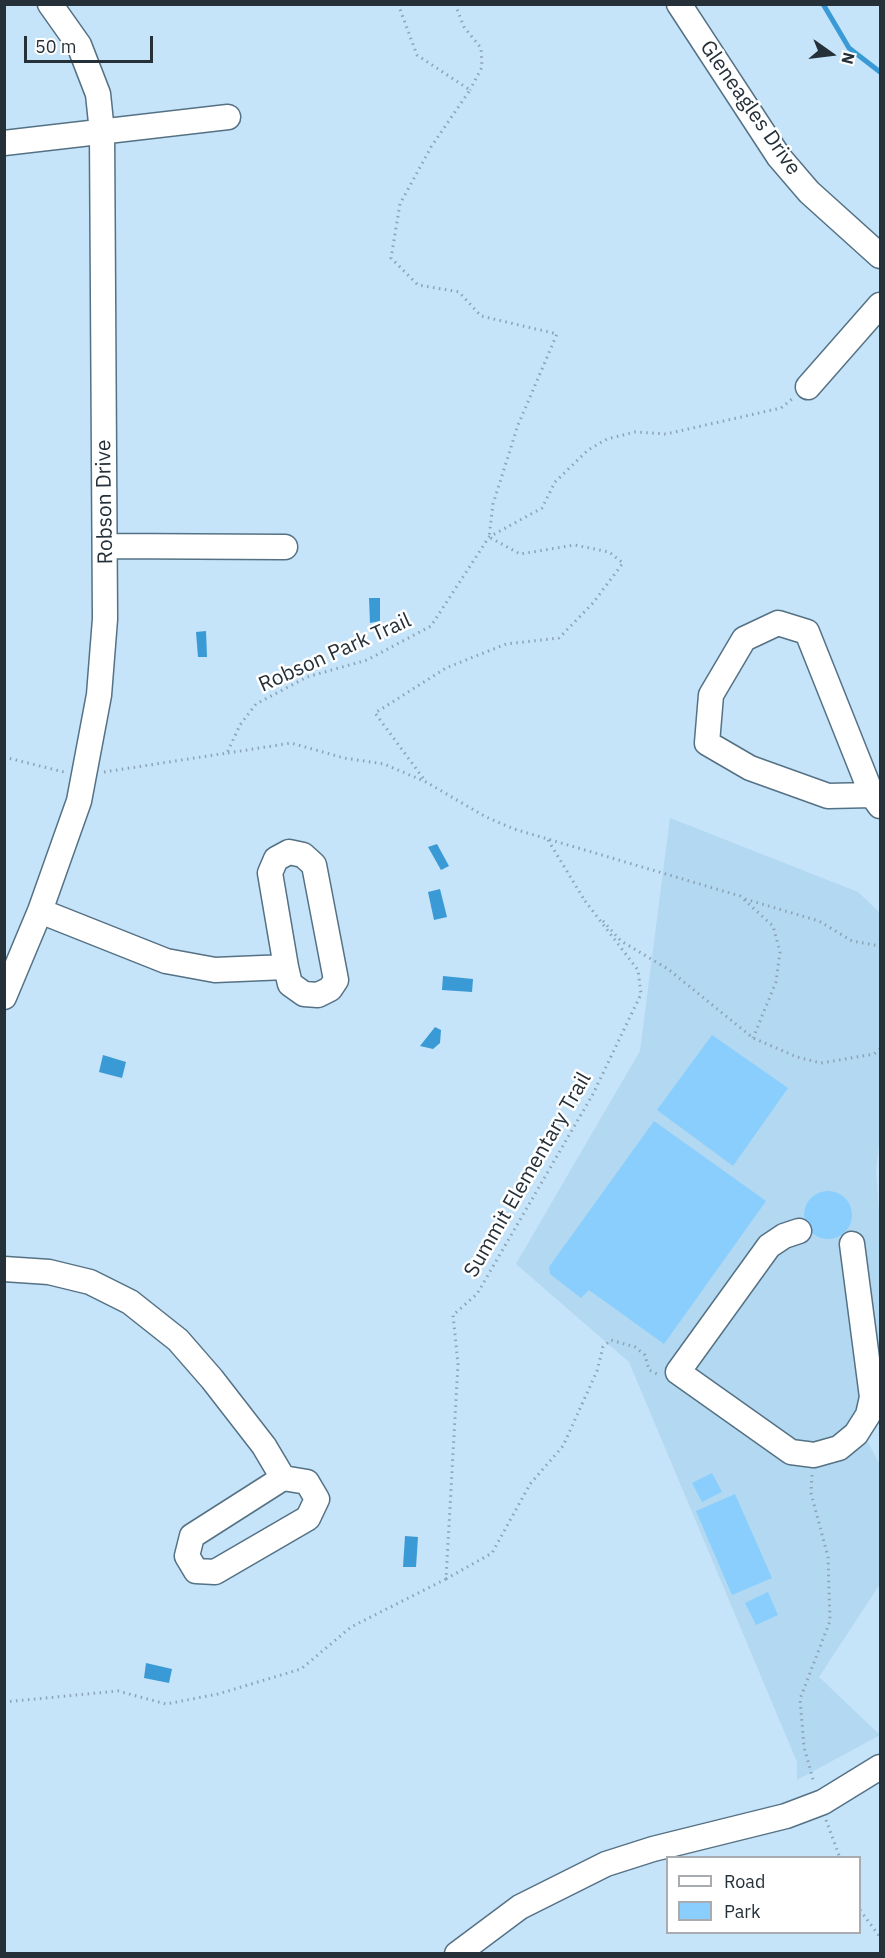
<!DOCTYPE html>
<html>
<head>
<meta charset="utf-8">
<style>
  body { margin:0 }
  #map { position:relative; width:885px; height:1958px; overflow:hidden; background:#c5e3f9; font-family:"IBM Plex Sans",sans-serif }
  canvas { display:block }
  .frame { position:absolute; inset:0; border:6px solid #253039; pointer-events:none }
  .legend { position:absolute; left:666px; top:1856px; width:195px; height:78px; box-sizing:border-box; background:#fff; border:2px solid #a8acb0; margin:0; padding:8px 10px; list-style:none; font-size:18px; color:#253039 }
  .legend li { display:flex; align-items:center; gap:12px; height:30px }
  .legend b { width:30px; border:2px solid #a8acb0 }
  .north { position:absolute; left:801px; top:24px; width:60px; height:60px; -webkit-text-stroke:4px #fff; paint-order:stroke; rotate:104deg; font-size:16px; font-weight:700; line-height:24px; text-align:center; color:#253039 }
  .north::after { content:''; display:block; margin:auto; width:21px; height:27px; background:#253039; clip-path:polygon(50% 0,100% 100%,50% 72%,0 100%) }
  .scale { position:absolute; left:24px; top:36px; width:129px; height:27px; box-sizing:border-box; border:3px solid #253039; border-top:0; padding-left:8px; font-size:18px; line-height:21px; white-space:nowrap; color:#253039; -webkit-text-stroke:4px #fff; paint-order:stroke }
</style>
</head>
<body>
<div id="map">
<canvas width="885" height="1958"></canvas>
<div class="frame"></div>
<ul class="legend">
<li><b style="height:8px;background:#fff"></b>Road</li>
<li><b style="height:16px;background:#89cefd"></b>Park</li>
</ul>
<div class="north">N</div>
<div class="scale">50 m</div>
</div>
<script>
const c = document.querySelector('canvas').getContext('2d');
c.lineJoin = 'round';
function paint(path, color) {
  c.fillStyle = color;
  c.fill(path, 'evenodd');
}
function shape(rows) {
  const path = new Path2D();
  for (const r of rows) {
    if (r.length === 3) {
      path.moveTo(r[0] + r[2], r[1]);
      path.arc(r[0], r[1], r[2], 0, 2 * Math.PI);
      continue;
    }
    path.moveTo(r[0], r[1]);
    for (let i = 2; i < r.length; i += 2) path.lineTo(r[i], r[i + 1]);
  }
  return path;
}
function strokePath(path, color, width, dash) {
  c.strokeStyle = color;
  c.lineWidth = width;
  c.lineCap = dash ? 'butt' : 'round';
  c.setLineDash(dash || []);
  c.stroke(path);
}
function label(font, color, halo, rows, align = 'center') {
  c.font = font + ' "IBM Plex Sans",sans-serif';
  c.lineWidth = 5;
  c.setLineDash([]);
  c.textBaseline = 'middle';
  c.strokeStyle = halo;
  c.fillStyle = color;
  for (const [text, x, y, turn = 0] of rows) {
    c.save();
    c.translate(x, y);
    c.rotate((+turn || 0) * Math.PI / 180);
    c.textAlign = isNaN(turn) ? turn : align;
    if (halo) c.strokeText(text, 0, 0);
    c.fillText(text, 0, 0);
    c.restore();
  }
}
const built = shape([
  [670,818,858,892,880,913,880,1134,876,1171,880,1225,880,1368,876,1372,865,1437,880,1465,880,1584,819,1677,880,1735,797,1780,797,1762,629,1362,516,1264,640,1051]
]);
const green = shape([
  [712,1035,788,1088,733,1166,657,1110],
  [654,1121,766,1201,664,1344,589,1290,581,1298,550,1274,549,1267],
  [828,1215,24],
  [712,1473,722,1492,702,1502,692,1483],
  [735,1494,772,1578,732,1595,696,1511],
  [768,1592,778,1615,756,1625,745,1603]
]);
const water = shape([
  [369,598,380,598,380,621,370,623],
  [206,631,207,657,198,657,196,632],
  [437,844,449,866,441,870,428,847],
  [440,889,447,917,434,920,428,892],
  [443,976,473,979,472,992,442,990],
  [435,1027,441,1030,440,1043,433,1049,420,1046],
  [103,1055,126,1062,122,1078,99,1072],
  [405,1536,418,1537,416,1567,403,1567],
  [146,1663,172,1669,169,1683,144,1678]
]);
const stream = shape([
  [823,4,849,48,880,72]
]);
const path = shape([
  [398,4,417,55,470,90,431,147,400,204,391,258,418,285,459,292,481,316,557,334,518,425,493,504,489,537,520,554,575,545,609,552,623,563,593,603,559,638,506,644,446,668,375,713,426,782],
  [455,4,464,27,481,48,482,67,470,90],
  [228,753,291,743,344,758,384,764,426,782,486,817,514,829,740,896,773,926,780,952,776,982,753,1038],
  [4,757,64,772],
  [104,772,227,753,240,725,256,704,307,677,367,660,431,626,489,537,542,508,555,482,588,450,607,439,635,432,666,434,781,408,792,399],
  [548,840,585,901],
  [745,899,819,921,852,941,880,946],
  [603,921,621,941,668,969,753,1038,797,1057,821,1063,874,1054,880,1049],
  [812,1475,811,1493,828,1557,830,1621,800,1699,804,1747,814,1783],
  [446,1579,492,1553,530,1484,563,1446,597,1371,603,1347,611,1340,635,1347,645,1355,649,1370,659,1375],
  [4,1702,118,1691,166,1704,218,1694,301,1669,351,1627,446,1579,458,1364,453,1315,477,1294,593,1094,641,994,638,970,585,901],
  [826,1820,840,1858],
  [860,1910,880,1937]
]);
const minor = shape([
  [679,4,779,157,809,192,880,256],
  [4,143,228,117],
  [808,387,880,305],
  [107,546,285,547],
  [872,795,828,796,750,768,707,743,711,695,744,639,778,623,807,632,872,795,880,806],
  [40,911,166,961,215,970,286,967,290,984,304,994,318,995,330,989,336,980,314,865,303,855,289,852,276,859,270,873,286,967],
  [4,997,40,911,79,801,99,695,105,619,102,132,98,94,79,45,50,4],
  [799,1231,784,1236,769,1246,678,1372,791,1452,814,1455,839,1448,856,1434,868,1415,872,1397,852,1244],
  [4,1269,49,1272,90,1282,130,1302,178,1340,212,1379,264,1446,283,1478],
  [283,1478,307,1482,317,1499,308,1518,215,1572,196,1571,187,1556,192,1536,283,1478],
  [457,1954,520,1907,606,1864,653,1849,786,1816,823,1802,880,1767]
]);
const streetNames = [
  ["Gleneagles Drive",750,108,55],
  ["Robson Drive",105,502,-91],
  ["Robson Park Trail",335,653,-24],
  ["Summit Elementary Trail",528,1175,-60]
];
paint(built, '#b3d8f1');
paint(green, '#89cefd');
paint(water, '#399ad5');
strokePath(stream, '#399ad5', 5);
strokePath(minor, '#557184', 27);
strokePath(path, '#8ca3b5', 3, [1.5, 4.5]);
strokePath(minor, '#fff', 24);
label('21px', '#253039', '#fff', streetNames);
</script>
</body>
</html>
